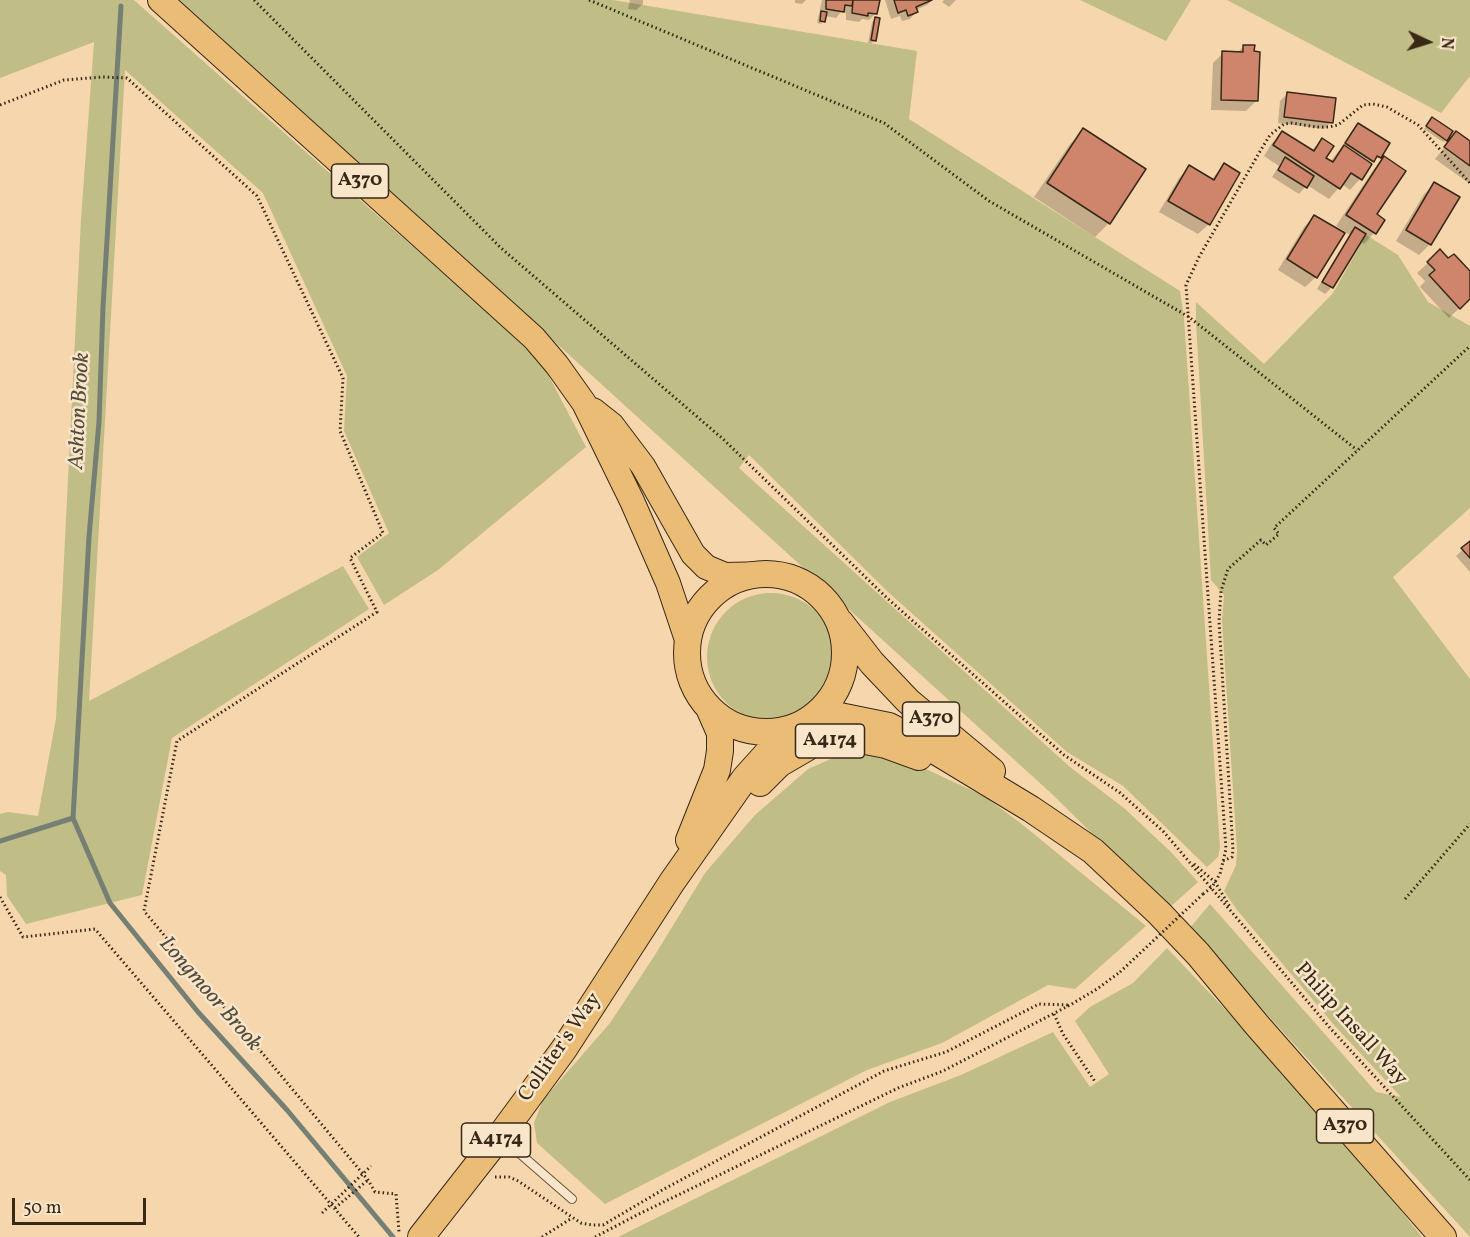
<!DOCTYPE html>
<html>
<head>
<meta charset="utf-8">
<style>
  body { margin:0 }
  #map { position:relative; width:1470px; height:1237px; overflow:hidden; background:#f6d7ad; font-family:Vollkorn,serif }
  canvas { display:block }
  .north { position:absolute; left:1398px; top:12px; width:60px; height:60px; -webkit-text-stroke:4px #f9e5ca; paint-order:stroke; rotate:94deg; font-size:16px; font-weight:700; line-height:24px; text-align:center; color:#382917 }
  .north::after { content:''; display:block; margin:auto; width:21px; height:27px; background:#382917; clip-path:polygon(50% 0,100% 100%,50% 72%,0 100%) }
  .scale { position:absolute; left:12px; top:1198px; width:134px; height:27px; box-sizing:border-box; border:3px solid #382917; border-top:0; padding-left:8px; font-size:18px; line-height:21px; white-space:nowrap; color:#382917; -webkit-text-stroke:4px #f9e5ca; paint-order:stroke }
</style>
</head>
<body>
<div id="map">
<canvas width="1470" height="1237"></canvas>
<div class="north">N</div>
<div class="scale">50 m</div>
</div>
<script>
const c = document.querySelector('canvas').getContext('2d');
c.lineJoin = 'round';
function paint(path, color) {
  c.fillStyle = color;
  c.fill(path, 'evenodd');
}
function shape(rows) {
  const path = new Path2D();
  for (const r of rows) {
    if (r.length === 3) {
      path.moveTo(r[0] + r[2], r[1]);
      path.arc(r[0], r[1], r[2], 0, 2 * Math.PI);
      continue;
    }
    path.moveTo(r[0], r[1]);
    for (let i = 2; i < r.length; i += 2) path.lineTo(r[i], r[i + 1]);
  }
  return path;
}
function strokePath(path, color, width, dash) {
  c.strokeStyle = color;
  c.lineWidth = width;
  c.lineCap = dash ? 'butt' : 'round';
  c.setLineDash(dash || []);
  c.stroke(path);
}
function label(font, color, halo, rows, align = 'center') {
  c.font = font + ' Vollkorn,serif';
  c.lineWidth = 5;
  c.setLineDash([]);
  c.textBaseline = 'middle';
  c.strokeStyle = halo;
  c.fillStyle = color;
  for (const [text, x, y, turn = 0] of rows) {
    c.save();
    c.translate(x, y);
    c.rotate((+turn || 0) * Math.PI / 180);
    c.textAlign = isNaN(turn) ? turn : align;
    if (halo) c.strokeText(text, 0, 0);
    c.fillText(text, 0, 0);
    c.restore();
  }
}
const green = shape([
  [0,0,134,0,540,359,586,447,438,570,384,605,357,557,389,533,344,431,347,376,263,193,125,70,89,701,343,566,369,609,172,738,142,895,26,924,7,896,6,875,0,871,0,814,8,812,38,816,56,719,81,219,94,42,0,78],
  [179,0,613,0,917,51,909,119,1180,291,1184,318,1220,847,1218,857,1207,867,1123,786,1067,752,888,592,749,455,739,468,1070,767,1124,808,1171,852,1198,882,1168,909,1053,795],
  [1080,0,1191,0,1166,41],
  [1227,0,1470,0,1470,76,1441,113],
  [1366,235,1398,255,1428,302,1470,326,1470,508,1393,577,1470,679,1470,1237,1189,929,1210,904,1376,1092,1401,1097,1334,1025,1237,910,1224,891,1236,865,1237,850,1222,621,1224,595,1211,580,1196,322,1196,302,1264,364,1333,293],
  [771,657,64],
  [847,752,887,757,928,770,984,796,1023,825,1146,926,1075,989,1048,985,942,1043,867,1070,605,1204,537,1143,534,1123,543,1100,610,1023,655,955,705,873,755,815,808,769],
  [1167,948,1258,1044,1363,1164,1422,1237,618,1237,890,1102,961,1075,1053,1032,1090,1087,1109,1074,1075,1021,1090,1007,1133,983]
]);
const shadow = shape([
  [630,0,643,0,643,4,636,10,628,9],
  [795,0,806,0,802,4,795,3],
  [822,0,878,0,876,13,869,20,862,19,859,22,846,20,846,13,841,12,836,18,825,16,821,24,817,23],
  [885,0,932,0,927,5,916,10,916,12,910,19,902,21,900,16,891,19],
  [944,0,956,0,949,7,942,2],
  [875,19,874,41,872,43,868,43,872,22],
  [1243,47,1257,100,1246,111,1211,110,1213,63,1223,53,1237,53],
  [1287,94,1331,122,1324,129,1278,123,1280,101],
  [1430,122,1446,140,1443,142,1424,129],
  [1359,125,1379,157,1371,163,1360,179,1350,190,1342,184,1329,199,1307,185,1299,194,1272,177,1279,166,1264,156,1272,143,1283,133,1311,151,1322,140,1324,158,1330,162],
  [1084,130,1109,223,1095,237,1034,197,1070,144],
  [1456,133,1470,143,1470,184,1435,159],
  [1384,158,1375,215,1383,220,1374,233,1364,244,1360,241,1332,287,1325,294,1317,289,1350,235,1336,226,1374,169],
  [1224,165,1209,224,1198,234,1159,212,1179,178,1190,167,1211,180],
  [1435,184,1430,244,1419,255,1396,241,1424,194],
  [1315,216,1316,277,1305,287,1278,270,1304,227],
  [1440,252,1448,260,1470,274,1470,298,1449,318,1420,287,1425,281,1417,273],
  [1470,543,1470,572,1456,556]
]);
const stream = shape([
  [73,818,89,537,99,422,103,307,121,6],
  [0,841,73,818,110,903,198,1012,287,1110,393,1237]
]);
const building = shape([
  [826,0,853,0,852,6,845,5,844,12,826,9,826,0],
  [853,0,880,0,877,14,868,13,868,16,852,13,853,0],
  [894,0,932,0,916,7,918,12,908,16,906,10,898,13,894,0],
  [821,11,827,12,825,22,820,21,821,11],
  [875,17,880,18,876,41,871,40,875,17],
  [1243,45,1255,45,1254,51,1260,52,1258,101,1221,100,1222,51,1243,52,1243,45],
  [1287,92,1336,98,1333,123,1284,117,1287,92],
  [1432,117,1453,131,1447,141,1426,126,1432,117],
  [1358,123,1390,143,1381,158,1377,156,1374,162,1345,143,1358,123],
  [1083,128,1146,169,1110,224,1047,183,1083,128],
  [1282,131,1314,151,1322,138,1334,146,1326,158,1333,162,1344,145,1372,164,1362,180,1351,173,1340,189,1273,145,1282,131],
  [1456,131,1470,141,1470,166,1444,147,1456,131],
  [1384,156,1406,171,1377,214,1385,220,1376,234,1346,215,1384,156],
  [1285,157,1314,176,1307,188,1278,170,1285,157],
  [1224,163,1240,173,1210,225,1168,201,1189,165,1214,180,1224,163],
  [1434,182,1460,197,1431,245,1406,230,1434,182],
  [1314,215,1345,233,1317,278,1287,259,1314,215],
  [1355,227,1366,234,1333,288,1322,282,1355,227],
  [1440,249,1448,258,1454,254,1470,271,1470,299,1460,309,1429,275,1435,270,1427,262,1440,249],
  [1470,541,1470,558,1461,548,1470,541]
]);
const path = shape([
  [254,0,501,248,723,439,887,598,1064,755,1119,792,1163,831,1330,1028,1470,1180],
  [589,0,884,123,989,201,1189,317,1357,450],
  [0,105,64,80,103,77,127,78,257,196,343,378,340,431,383,533,350,558,377,612,177,741,144,911,368,1180,375,1192,396,1194,399,1232],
  [1223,861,1232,857,1233,850,1219,621,1221,591,1228,569,1261,540,1266,545,1279,534,1274,528,1470,346],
  [1194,864,1215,882,1230,907],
  [1203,894,1212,887,1220,874,1226,849,1186,285,1199,257,1259,153,1270,135,1284,124,1292,123,1316,127,1329,127,1338,125,1363,105,1373,104,1387,107,1418,125,1470,183],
  [0,897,23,937,95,929,359,1237],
  [1405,899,1470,824],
  [1054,1014,1063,1034,1096,1083],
  [495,1177,509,1177,518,1181,581,1223,592,1225,603,1225,664,1189,884,1071,946,1052,1039,1004,1070,1005],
  [335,1208,368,1180],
  [322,1213,371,1166],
  [542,1237,572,1218],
  [595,1237,637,1215,898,1088,943,1071,1070,1005,1097,989,1120,972]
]);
const service = shape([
  [503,1139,572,1199]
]);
const primary = shape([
  [160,0,534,338,557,365,584,403,632,501,668,583,688,643],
  [593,410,612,425,643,466,693,554,706,567,725,575,768,574]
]);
const trunk = shape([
  [766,653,79],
  [841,623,872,663,908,701,992,771],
  [820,712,889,726,922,743,1031,809,1093,851,1159,913,1198,954,1257,1025,1443,1237],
  [760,783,779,764,815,743,850,738,886,745,919,757],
  [689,840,717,770,720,751,720,733,709,708],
  [421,1237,500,1136,564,1049,672,882,745,778,780,739,798,726]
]);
const pathBridge = shape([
  [1120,972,1203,894]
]);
const shields = [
  [360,181,57],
  [931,719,57],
  [830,741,69],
  [1345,1126,57],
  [496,1140,69]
];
const shieldNames = [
  ["A370",360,181],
  ["A370",931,719],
  ["A4174",830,741],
  ["A370",1345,1126],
  ["A4174",496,1140]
];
const streetNames = [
  ["Philip Insall Way",1350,1025,48],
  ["Colliter's Way",561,1048,-55]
];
const waterNames = [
  ["Ashton Brook",81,411,-87],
  ["Longmoor Brook",209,995,49]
];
paint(green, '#c1bd86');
paint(shadow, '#0003');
strokePath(stream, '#757f74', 5);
paint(building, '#cf856b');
strokePath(building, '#382917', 1.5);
strokePath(service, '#68543c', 10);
strokePath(primary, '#382917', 26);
strokePath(trunk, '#382917', 28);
strokePath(path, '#382917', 3, [1.5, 3]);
strokePath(service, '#f9e5ca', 8);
strokePath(primary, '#ebbc76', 24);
strokePath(trunk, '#ebbc76', 26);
strokePath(pathBridge, '#382917', 3, [1.5, 3]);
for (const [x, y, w] of shields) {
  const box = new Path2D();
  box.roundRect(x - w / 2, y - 17, w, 34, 4.5);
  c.fillStyle = '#f9e5ca';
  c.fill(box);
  strokePath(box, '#382917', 1.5);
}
label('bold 20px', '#382917', null, shieldNames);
label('21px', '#382917', '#f9e5ca', streetNames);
label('italic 22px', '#524d3e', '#f9e5ca', waterNames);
</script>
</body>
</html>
